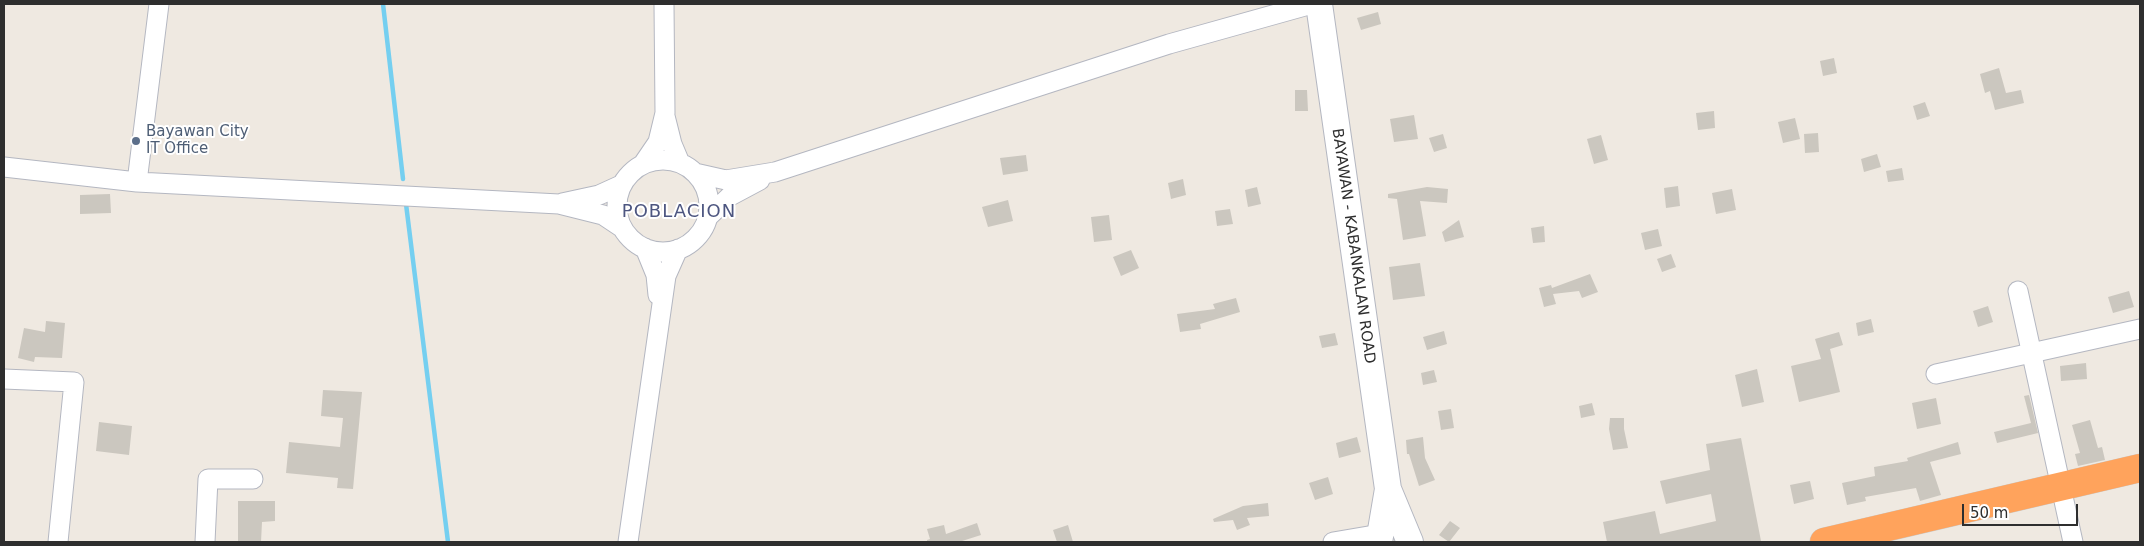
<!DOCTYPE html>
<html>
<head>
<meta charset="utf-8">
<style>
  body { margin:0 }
  #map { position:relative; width:2144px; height:546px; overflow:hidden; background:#efe9e1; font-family:"DejaVu Sans",sans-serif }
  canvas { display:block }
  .frame { position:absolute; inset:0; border:5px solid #2e2e2e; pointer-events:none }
  .scale { position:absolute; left:1962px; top:504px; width:116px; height:22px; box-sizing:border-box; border:2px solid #2e2e2e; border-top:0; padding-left:6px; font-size:15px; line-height:18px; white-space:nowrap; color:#2e2e2e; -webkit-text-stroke:4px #fff; paint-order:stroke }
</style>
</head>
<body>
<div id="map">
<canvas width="2144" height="546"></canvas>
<div class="frame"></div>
<div class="scale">50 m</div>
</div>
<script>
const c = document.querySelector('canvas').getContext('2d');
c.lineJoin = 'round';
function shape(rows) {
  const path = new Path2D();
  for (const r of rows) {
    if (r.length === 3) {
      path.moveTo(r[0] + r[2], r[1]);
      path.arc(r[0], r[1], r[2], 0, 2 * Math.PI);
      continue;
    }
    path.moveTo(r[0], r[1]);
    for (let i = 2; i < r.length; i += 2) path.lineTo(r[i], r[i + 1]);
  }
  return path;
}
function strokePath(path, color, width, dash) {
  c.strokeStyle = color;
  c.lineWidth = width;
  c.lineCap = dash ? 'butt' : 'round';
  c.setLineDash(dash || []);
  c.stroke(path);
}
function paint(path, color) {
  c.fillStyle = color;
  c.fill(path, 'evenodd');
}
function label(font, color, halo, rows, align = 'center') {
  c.font = font + ' "DejaVu Sans",sans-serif';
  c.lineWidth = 4;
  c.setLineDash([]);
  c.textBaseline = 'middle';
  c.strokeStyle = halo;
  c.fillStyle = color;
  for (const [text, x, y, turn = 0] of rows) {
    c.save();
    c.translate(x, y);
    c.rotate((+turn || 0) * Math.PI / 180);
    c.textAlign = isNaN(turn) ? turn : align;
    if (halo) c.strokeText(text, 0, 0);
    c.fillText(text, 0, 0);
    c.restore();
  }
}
const stream = shape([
  [383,4,403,179],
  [406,204,448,542]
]);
const building = shape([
  [1378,12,1381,24,1361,30,1357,18],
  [1834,58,1837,73,1823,76,1820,61],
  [1999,68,2006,93,2021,90,2024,103,1995,110,1990,91,1985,93,1980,74],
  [1295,90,1307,90,1308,111,1295,111],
  [1925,102,1930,116,1917,120,1913,106],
  [1714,111,1715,128,1698,130,1696,113],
  [1414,115,1418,139,1394,142,1390,119],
  [1795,118,1800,139,1783,143,1778,122],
  [1818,133,1819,152,1805,153,1804,134],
  [1443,134,1447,148,1434,152,1429,138],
  [1601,135,1608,160,1594,164,1587,139],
  [1877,154,1881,167,1864,172,1861,159],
  [1026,155,1028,171,1003,175,1000,158],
  [1902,168,1904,180,1888,182,1886,171],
  [1183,179,1186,195,1171,199,1168,183],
  [1678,186,1680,206,1666,208,1664,188],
  [1257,187,1261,204,1248,207,1245,190],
  [1427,187,1448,189,1447,203,1420,201,1426,236,1403,240,1397,199,1388,198,1388,194],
  [1732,189,1736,210,1716,214,1712,193],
  [110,194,111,213,80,214,80,195],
  [1008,200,1013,221,988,227,982,207],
  [1230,209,1233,224,1217,226,1215,211],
  [1109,215,1112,240,1094,242,1091,217],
  [1459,220,1464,237,1445,242,1442,232],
  [1544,226,1545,242,1533,243,1531,228],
  [1658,229,1662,246,1645,250,1641,233],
  [1131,250,1139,268,1121,276,1113,257],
  [1671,254,1676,267,1662,272,1657,259],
  [1420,263,1425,296,1393,300,1389,267],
  [1590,274,1598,292,1582,298,1579,291,1553,294,1556,304,1544,307,1539,288,1551,285,1552,288],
  [2129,291,2134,307,2113,313,2108,297],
  [1236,298,1240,312,1200,324,1201,329,1180,332,1177,314,1215,309,1213,304],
  [1988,306,1993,322,1978,327,1973,311],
  [1871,319,1874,332,1858,336,1856,323],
  [46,321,65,323,62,358,35,357,34,362,18,358,24,328,45,332],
  [1444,331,1447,344,1427,350,1423,337],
  [1839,332,1843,345,1830,349,1840,392,1799,402,1791,366,1821,359,1815,339],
  [1335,333,1338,345,1322,348,1319,336],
  [2086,363,2087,379,2061,381,2060,366],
  [1757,369,1764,402,1742,407,1735,375],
  [1434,370,1437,382,1423,385,1421,373],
  [323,390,362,392,353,489,337,488,338,478,286,473,289,442,340,447,343,418,321,416],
  [2029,395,2038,433,1997,443,1994,432,2031,423,2024,396],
  [1936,398,1941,424,1917,429,1912,403],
  [1592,403,1595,415,1581,418,1579,406],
  [1451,409,1454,428,1441,430,1438,411],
  [1610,418,1624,418,1624,429,1628,448,1613,450,1609,429],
  [2090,420,2098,448,2102,447,2105,460,2078,466,2075,454,2080,453,2072,425],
  [99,422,132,426,129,455,96,451],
  [1357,437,1361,452,1339,458,1336,443],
  [1423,437,1425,458,1435,480,1419,486,1409,454,1407,454,1406,440],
  [1741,438,1761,541,1607,542,1603,522,1655,511,1660,534,1716,521,1711,494,1666,504,1660,481,1710,470,1706,444],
  [1958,442,1961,454,1930,462,1941,495,1920,501,1916,488,1865,497,1866,501,1847,505,1842,483,1875,476,1874,467,1908,461,1907,458],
  [1328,477,1333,494,1315,500,1309,483],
  [1810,481,1814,499,1794,504,1790,485],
  [238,501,275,501,275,521,262,522,261,542,238,542],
  [1268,503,1269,516,1247,518,1250,525,1237,530,1233,520,1214,522,1213,519,1243,506],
  [1450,521,1460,528,1449,542,1439,535],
  [977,523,981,535,959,542,927,542,927,540,930,539,927,529,944,525,946,534],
  [1068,525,1073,542,1057,542,1053,530]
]);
const street = shape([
  [665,116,672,144,680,163],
  [663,206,46],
  [643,164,658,142,665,113,664,4],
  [4,167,137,182,559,204,603,215,621,227],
  [695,173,726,180,775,172,1169,44,1312,4],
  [137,182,159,4],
  [562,203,599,195,621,185],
  [707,218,730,196,760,180],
  [645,248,656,275,658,295],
  [2018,291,2073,542],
  [1936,374,2140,329],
  [4,379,74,382,58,542],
  [205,542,208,479,253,479],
  [628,542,666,276,678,249],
  [1333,542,1380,534]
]);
const secondary = shape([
  [1319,4,1388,489,1410,542],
  [1379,542,1388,489]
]);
const highway = shape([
  [1824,542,2140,468]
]);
const markers = [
  [136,141,5,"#5c6f8a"]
];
const serviceNames = [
  ["Bayawan City",146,132],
  ["IT Office",146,149]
];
const streetNames = [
  ["BAYAWAN - KABANKALAN ROAD",1353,246,82]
];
const quarterNames = [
  ["POBLACION",679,212]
];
strokePath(stream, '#75cff0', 4.5);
paint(building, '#cbc7bf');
strokePath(street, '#b4b7c1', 21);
strokePath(secondary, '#b4b7c1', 28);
strokePath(highway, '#c9c9c9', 29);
strokePath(street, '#fff', 19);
strokePath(secondary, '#fff', 26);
strokePath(highway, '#ffa35c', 28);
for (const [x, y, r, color] of markers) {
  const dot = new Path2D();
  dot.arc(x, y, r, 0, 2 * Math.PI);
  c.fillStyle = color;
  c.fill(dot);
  strokePath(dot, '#fff', 2);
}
label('15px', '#4e5e75', '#fff', serviceNames, 'left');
label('15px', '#2e2e2e', '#fff', streetNames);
c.letterSpacing = '1px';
label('18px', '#4d5680', '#fff', quarterNames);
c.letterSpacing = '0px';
</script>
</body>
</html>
